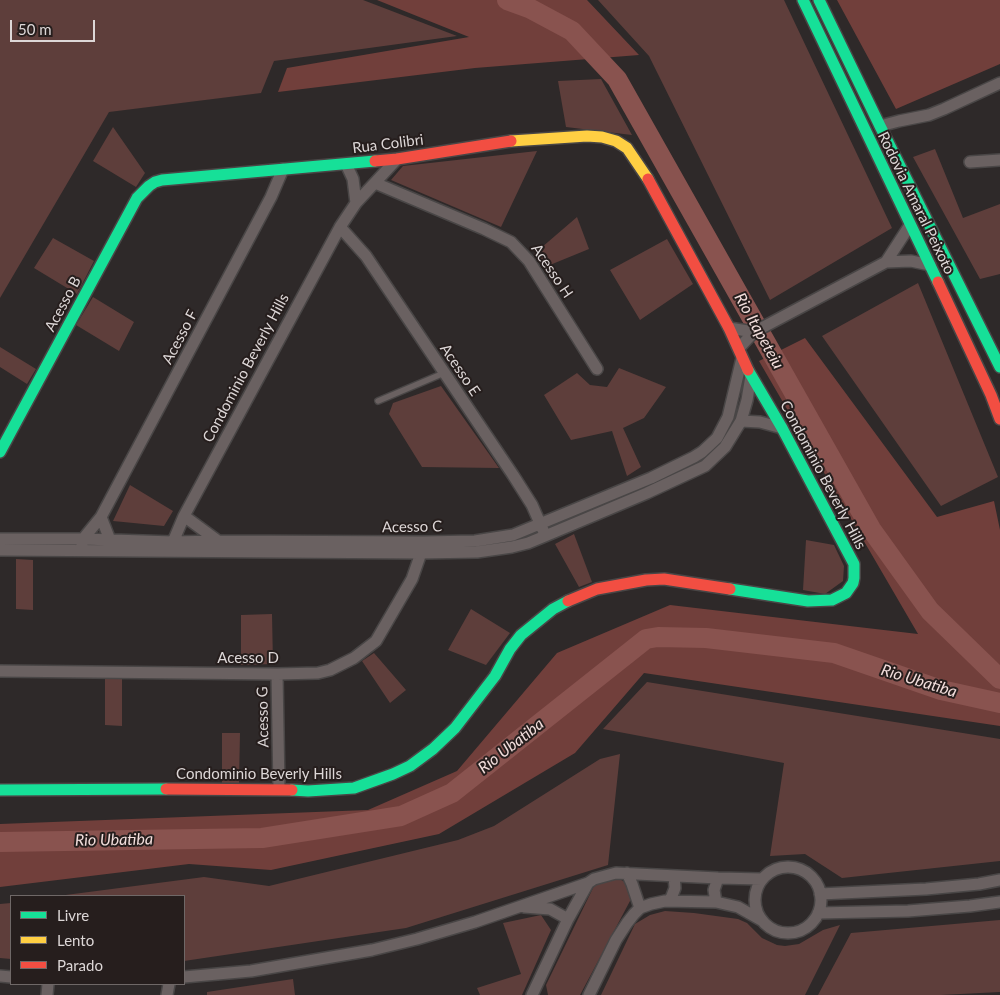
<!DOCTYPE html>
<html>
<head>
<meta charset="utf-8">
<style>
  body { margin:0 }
  #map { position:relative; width:1000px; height:995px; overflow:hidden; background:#2e2929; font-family:Lato,sans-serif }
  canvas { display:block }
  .legend { position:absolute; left:10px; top:895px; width:175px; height:90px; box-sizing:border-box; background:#261e1d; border:1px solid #6f6867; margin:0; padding:6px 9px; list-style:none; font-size:15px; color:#ddd7d7 }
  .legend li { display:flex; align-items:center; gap:10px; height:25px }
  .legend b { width:25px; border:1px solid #6f6867 }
  .scale { position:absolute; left:10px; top:20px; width:85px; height:22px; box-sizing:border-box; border:2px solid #ddd7d7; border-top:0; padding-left:6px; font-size:15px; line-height:18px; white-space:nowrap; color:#ddd7d7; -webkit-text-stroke:4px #261e1d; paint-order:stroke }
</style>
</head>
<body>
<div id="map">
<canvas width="1000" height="995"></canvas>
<ul class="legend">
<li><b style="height:6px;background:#16e098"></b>Livre</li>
<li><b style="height:6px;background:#ffcf43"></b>Lento</li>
<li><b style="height:6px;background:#f24e42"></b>Parado</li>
</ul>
<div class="scale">50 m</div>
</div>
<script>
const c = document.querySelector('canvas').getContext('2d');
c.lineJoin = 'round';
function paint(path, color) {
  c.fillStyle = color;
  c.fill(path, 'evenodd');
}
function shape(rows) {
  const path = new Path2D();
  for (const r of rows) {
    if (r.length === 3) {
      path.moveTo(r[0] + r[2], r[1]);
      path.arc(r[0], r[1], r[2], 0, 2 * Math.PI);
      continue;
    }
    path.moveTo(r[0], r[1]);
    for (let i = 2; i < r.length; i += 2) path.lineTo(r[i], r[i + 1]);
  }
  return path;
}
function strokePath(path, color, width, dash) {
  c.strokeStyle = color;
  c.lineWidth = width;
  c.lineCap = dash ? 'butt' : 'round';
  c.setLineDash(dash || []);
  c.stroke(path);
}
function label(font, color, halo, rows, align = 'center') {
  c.font = font + ' Lato,sans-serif';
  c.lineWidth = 4;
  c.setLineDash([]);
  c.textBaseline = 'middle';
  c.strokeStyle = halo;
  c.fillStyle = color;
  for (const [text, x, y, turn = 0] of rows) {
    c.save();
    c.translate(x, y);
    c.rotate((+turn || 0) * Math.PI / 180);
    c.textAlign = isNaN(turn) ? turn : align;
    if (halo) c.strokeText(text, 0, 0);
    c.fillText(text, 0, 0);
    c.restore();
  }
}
const green = shape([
  [0,0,363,0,457,36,274,61,261,93,109,112,0,298],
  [598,0,784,0,892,228,770,300,649,56],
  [601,79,632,135,566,127,558,81],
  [113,127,145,173,136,187,93,161],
  [935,149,963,218,1000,204,1000,274,980,279,913,157],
  [537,151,501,227,391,180,403,166],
  [577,217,589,249,545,267,534,254],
  [53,238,94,261,77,294,34,268],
  [667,239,693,284,640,320,610,270],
  [918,283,998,477,941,506,822,336],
  [93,297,134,322,119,351,76,325],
  [0,347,36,369,27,384,0,367],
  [619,368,666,387,644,418,623,428,641,467,627,476,612,431,571,440,544,395,577,373,590,385,607,387],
  [441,386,499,468,422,467,389,414,393,403],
  [130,485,173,511,164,526,113,521],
  [574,534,592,582,579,587,555,544],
  [806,540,834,545,844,566,843,581,825,594,803,590],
  [16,559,33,560,33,610,16,609],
  [471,609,510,633,486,665,448,650],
  [272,614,273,664,241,665,241,615],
  [374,653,406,690,390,703,362,661],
  [105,675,122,676,122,726,105,725],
  [647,682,1000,739,1000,861,842,878,805,854,770,856,784,763,603,729],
  [222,733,240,733,239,783,222,783],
  [620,754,608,865,406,928,184,961,184,896,58,896,204,877,269,886,458,840,494,826,600,759],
  [618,878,626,883,631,896,630,901,580,995,548,995,546,985,594,886,597,882],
  [11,903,11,959,0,958,0,904],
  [665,911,694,913,738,919,747,923,762,938,777,945,785,946,799,944,823,930,840,925,805,995,601,995,635,924,650,915],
  [541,915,551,930,522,995,480,995,477,988,521,974,503,923],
  [1000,920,1000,992,941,995,818,995,851,933],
  [293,979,295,995,207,995,207,992]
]);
const forest = shape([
  [377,0,587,0,639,55,475,68,278,92,287,68,469,37],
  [837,0,1000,0,1000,64,896,109],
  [805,338,937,517,994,501,1000,530,1000,726,644,673,575,753,439,834,271,870,189,864,0,887,0,824,368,810,457,771,557,653,670,605,918,634,759,361]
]);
const stream = shape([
  [524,0,529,8]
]);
const river = shape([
  [507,0,529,8,572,31,617,79,871,529,930,611,1000,679],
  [0,842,262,838,401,816,452,793,646,639,658,637,706,638,834,653,941,690,1000,703]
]);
const lane = shape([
  [378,401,444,373]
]);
const street = shape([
  [880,126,899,121,929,115,944,109,1000,83],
  [970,162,1000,160],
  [375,183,484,229,511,242,529,261,597,369],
  [356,203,397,159],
  [340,227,366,256,513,475,532,505,543,530],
  [886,262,910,225],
  [729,328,754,332],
  [739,348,754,332,886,262,911,261,930,265],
  [741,421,760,422,782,428],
  [184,516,218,541],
  [101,517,110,540,110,547],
  [0,539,83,539,173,542,218,541,423,542,475,541,513,535,651,478,694,457,702,452,717,438,728,417,742,358],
  [82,544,83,539,101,517,271,197,283,169],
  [172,548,173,542,184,516,340,227,356,203,353,179,346,164],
  [0,550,421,553,477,552,512,547,528,543,545,536,647,493,705,466,725,447,741,421,747,400,751,376],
  [0,671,277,674,318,673,330,670,354,658,376,641,412,579,421,553,422,547],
  [277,674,279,789],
  [788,900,33],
  [627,873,632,884,640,908],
  [820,894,926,889,979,884,1000,880],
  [670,901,675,888,674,876],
  [716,902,714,890,718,878],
  [524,907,550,909,568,919],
  [818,913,908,911,970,906,1000,902],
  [0,976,11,977],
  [184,977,251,971,372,950,417,939,475,922,588,883],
  [47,995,48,984],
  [167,995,169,984],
  [532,995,568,919,588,883,594,879,616,873,718,878,762,879],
  [589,995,616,940,627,923,634,914,640,908,651,904,665,901,716,902,738,907,761,920]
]);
const fast = shape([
  [803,0,938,282],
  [819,0,880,126,1000,367],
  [0,452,137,198,149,186,155,182,162,180,375,161],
  [730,589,808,601,832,600,846,593,853,583,854,578,854,564,782,428,748,370],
  [0,790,166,789],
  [292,790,308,791,354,788,393,774,410,766,433,749,455,728,495,676,510,649,521,635,553,609,568,601]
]);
const slow = shape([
  [511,141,587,136,602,137,616,141,627,148,648,179]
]);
const jam = shape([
  [375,161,397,159,511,141],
  [648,179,729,328,748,370],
  [938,282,991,395,1000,419],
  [568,601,597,589,646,580,664,579,730,589],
  [166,789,292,790]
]);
const streetNames = [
  ["Rua Colibri",388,144,-7],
  ["Rodovia Amaral Peixoto",916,203,64],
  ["Acesso H",552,271,56],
  ["Acesso B",63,304,-62],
  ["Acesso F",180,337,-62],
  ["Condominio Beverly Hills",246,368,-62],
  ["Acesso E",460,370,56],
  ["Condominio Beverly Hills",823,475,62],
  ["Acesso C",412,527,-1],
  ["Acesso D",248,658],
  ["Acesso G",263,717,-91],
  ["Condominio Beverly Hills",259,774]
];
const waterNames = [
  ["Rio Itapeteiu",759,331,61],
  ["Rio Ubatiba",919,681,17],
  ["Rio Ubatiba",511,746,-38],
  ["Rio Ubatiba",114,840,-1]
];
paint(green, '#5e3e3b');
paint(forest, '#713f3b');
strokePath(stream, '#89534f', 3);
strokePath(river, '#89534f', 20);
strokePath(lane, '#494646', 8);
strokePath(street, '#494646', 14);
strokePath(fast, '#494646', 14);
strokePath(slow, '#494646', 14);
strokePath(jam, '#494646', 14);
strokePath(lane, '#6a6161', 5.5);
strokePath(street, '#6a6161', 11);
strokePath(fast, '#16e098', 11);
strokePath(slow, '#ffcf43', 11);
strokePath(jam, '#f24e42', 11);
label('15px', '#ddd7d7', '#261e1d', streetNames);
label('italic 16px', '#f2dedc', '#261e1d', waterNames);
</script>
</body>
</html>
